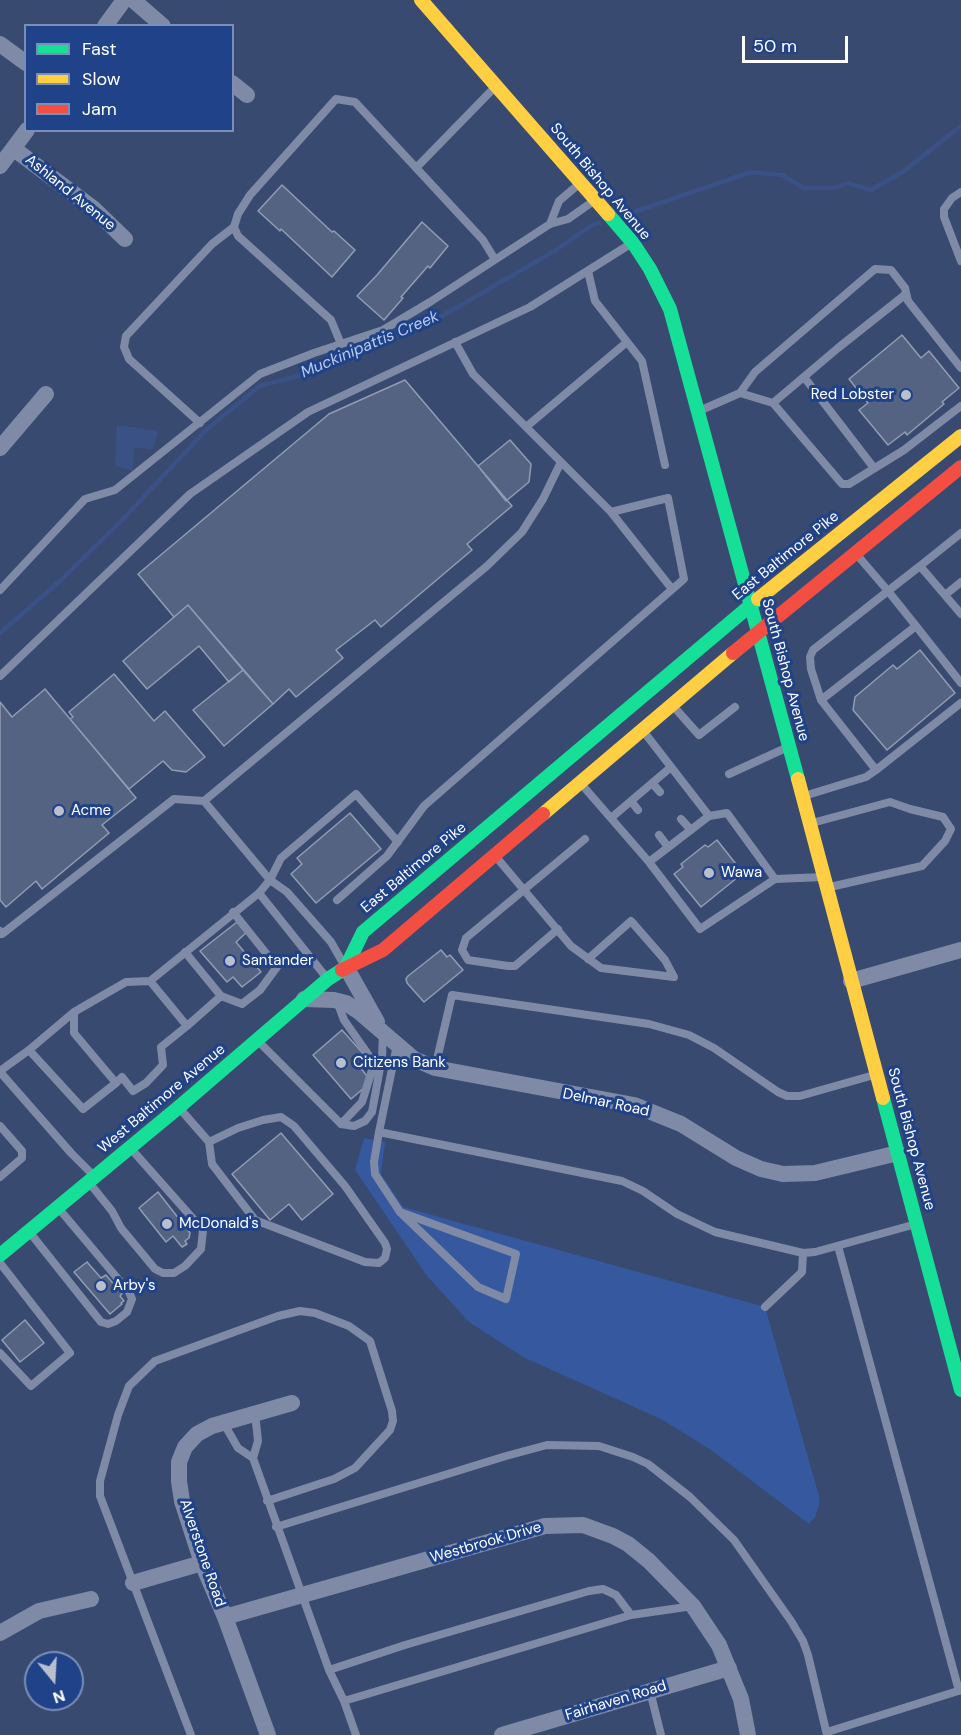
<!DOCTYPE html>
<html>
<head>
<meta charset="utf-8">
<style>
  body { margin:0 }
  #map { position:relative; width:961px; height:1735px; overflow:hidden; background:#384a70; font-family:"DM Sans",sans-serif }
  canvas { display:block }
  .legend { position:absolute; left:24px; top:24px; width:210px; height:108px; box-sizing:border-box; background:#204288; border:2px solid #798eb8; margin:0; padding:8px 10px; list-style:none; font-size:18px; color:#fff }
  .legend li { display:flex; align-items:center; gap:12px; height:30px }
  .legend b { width:30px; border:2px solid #798eb8 }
  .north { position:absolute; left:24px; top:1651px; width:60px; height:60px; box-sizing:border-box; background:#204288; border:2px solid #798eb8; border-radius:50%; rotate:162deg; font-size:16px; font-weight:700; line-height:24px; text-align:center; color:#fff }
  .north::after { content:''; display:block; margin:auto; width:21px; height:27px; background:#b9c0cd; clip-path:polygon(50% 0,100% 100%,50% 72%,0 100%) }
  .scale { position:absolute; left:742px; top:36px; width:106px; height:27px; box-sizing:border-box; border:3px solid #fff; border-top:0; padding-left:8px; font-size:18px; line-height:21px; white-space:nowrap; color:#fff; -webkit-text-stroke:4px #204288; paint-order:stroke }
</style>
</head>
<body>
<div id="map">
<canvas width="961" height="1735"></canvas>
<ul class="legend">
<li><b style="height:8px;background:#16e098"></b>Fast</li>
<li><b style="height:8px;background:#ffcf43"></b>Slow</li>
<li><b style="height:8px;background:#f24e42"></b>Jam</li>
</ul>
<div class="north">N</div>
<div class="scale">50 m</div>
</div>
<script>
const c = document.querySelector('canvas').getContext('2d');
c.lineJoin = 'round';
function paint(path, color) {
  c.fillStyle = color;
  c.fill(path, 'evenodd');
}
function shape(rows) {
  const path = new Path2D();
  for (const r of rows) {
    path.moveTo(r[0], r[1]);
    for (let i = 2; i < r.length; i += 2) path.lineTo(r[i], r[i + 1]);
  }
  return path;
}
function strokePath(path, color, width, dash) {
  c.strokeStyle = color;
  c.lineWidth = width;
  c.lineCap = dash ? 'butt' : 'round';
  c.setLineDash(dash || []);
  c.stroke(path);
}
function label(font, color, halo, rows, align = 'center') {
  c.font = font + ' "DM Sans",sans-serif';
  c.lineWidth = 6;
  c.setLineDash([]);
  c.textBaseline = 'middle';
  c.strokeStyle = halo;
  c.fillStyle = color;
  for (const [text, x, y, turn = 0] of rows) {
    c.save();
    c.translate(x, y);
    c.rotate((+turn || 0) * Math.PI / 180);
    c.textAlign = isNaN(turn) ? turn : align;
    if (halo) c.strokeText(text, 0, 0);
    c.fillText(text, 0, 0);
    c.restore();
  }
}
const green = shape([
  [364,1138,385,1142,381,1174,403,1207,765,1307,819,1496,819,1505,815,1517,809,1524,711,1450,661,1419,523,1357,469,1322,427,1276,355,1170]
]);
const water = shape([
  [117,425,158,431,153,449,134,448,133,471,115,466]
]);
const stream = shape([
  [625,215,751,172,782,175,804,188,835,188,848,183,871,190,904,171,961,126],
  [0,633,61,580,123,519,207,429,260,386,309,373,437,319,556,250,592,225,599,223]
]);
const building = shape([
  [282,185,332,232,334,231,355,250,332,277,281,229,280,231,258,211,282,185],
  [422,222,448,246,430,268,428,266,401,297,403,298,384,320,357,296,377,275,422,222],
  [902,335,921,358,929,351,959,388,942,402,944,404,907,435,905,432,888,445,859,410,868,403,849,379,902,335],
  [405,380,512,506,467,544,472,550,381,627,375,620,336,650,343,658,296,697,289,689,273,704,188,605,174,617,138,574,329,414,405,380],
  [510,440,531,464,529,482,506,501,478,466,510,440],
  [188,605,243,670,229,682,199,646,147,689,123,661,188,605],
  [920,650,955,693,887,750,853,710,855,697,893,665,897,669,920,650],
  [243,670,273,704,224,746,193,710,243,670],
  [114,674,154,721,165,711,205,757,186,772,172,770,163,761,129,789,70,719,73,717,69,712,114,674],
  [45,689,136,798,102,825,109,833,42,889,36,881,6,907,0,900,0,702,12,717,45,689],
  [350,813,381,849,316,903,291,874,302,864,297,858,350,813],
  [717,840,743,873,701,907,674,874,683,867,681,864,705,845,708,847,717,840],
  [237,922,246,933,236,942,261,972,242,987,233,977,227,982,200,951,237,922],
  [441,950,447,957,450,955,463,970,424,1002,407,983,406,979,408,976,441,950],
  [342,1030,368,1059,359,1066,367,1076,364,1088,351,1099,313,1055,342,1030],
  [281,1133,333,1194,302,1220,289,1204,270,1220,232,1174,281,1133],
  [158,1192,190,1233,189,1238,185,1241,187,1244,182,1247,173,1236,166,1242,139,1208,158,1192],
  [87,1262,101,1278,106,1275,122,1294,120,1296,124,1301,121,1303,122,1304,110,1314,74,1272,87,1262],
  [25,1320,44,1343,20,1362,2,1340,25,1320]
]);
const lane = shape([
  [416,168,494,88],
  [961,192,952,198,944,209,944,217,961,261],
  [550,224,559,201,579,184],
  [588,271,595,301,642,361,665,465],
  [341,344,331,320,238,236,234,227,238,214,250,195,336,99,355,102,483,240,494,258],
  [804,377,874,468],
  [740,393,773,403,842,484,849,484,904,450,961,406],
  [773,403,838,348,906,294],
  [699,411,740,393,755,372,875,269,891,270,905,288,908,301,961,368],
  [200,423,129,359,124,347,126,336,212,244,234,227],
  [526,427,627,342],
  [611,512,672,589],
  [920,566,961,533],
  [0,590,85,499,115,490,260,374,314,353,383,330,430,302,550,224,568,219,595,200],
  [945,595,961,582],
  [916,626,961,683],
  [0,676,190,494,308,412,530,307,632,243],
  [821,700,916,626,888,591,920,566,961,614],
  [674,707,699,735,735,707],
  [644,732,709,816,727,813,775,879],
  [876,770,961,703],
  [729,774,788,747],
  [652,783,660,792],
  [583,786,649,862,700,929,775,879,824,877],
  [804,796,866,777,876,770,821,700,811,669,810,657,813,650,888,591,858,556],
  [631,801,638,810],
  [611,818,671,767],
  [681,819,691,830],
  [812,823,890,802,910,809,943,817,951,829,945,841,922,866,830,887],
  [659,835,668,847],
  [497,858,571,946,601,968,674,977,665,960,631,921,588,959],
  [649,862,709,816],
  [259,893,326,977],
  [337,900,387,856,424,806,684,579,668,498,611,512,473,374,455,342],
  [558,929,515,966,508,966,468,960,462,950,466,938,585,839],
  [0,931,2,934,174,799,204,801],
  [185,952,221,996,242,1004,260,990,277,967,233,912],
  [343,963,331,942,287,892,270,880,204,801,487,566,522,532,543,499,561,462],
  [150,981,126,982,74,1012,74,1033,116,1083,122,1077,133,1091,146,1083,163,1065,161,1047,187,1026,150,981,259,893,270,880,281,858,356,794,398,842],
  [337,1001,344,1020,370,1057,373,1067,362,1102,341,1124],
  [187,1026,221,996],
  [260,1043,341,1124,354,1126,365,1121,372,1112,382,1057,383,1034],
  [397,1045,379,1132,374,1162,375,1174,400,1212,450,1260,478,1287,506,1299,516,1254,400,1212],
  [29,1050,74,1012],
  [435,1068,452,995,649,1024,689,1035,714,1048,778,1092,787,1096,800,1096,874,1075],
  [0,1071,29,1050,83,1109,116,1083],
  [0,1072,71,1153,92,1174],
  [181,1110,209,1142,212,1164,255,1220,365,1262,379,1263,385,1258,387,1249,385,1243,345,1186,294,1126,281,1117,263,1120,238,1128,209,1142],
  [0,1126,22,1151,22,1158,0,1177],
  [379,1132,622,1181,643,1191,677,1214,715,1232,803,1253,815,1252,916,1224],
  [91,1185,112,1211,121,1228,155,1269,163,1273,174,1273,185,1266,201,1249,203,1230,133,1151],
  [31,1234,101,1322,108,1324,116,1321,127,1312,132,1299,129,1292,60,1210],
  [838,1246,959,1691],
  [0,1263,70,1353,31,1386,0,1353],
  [765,1307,802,1272,803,1253],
  [223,1422,238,1448,253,1458,258,1441,255,1413],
  [253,1458,329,1670,344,1701,356,1735],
  [276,1527,506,1456,547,1445,599,1446,633,1457,648,1464,690,1497,734,1540,791,1621,803,1641,808,1655,827,1735],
  [329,1670,405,1645,589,1591,603,1589,616,1595,631,1615],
  [650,1691,661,1735],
  [344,1701,631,1615,693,1606],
  [827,1732,961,1690],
  [191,1735,100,1496,100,1481,118,1415,129,1386,155,1361,278,1316,300,1311,315,1313,349,1326,370,1341,392,1411,393,1421,390,1430,355,1468,334,1479,267,1501]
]);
const street = shape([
  [133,0,163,26],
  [105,26,124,0],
  [0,44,26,63],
  [232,83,247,95],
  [14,149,94,209,125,239],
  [0,166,27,130],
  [0,448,46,394],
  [346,967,377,1022],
  [851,981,961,950],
  [304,999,334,1000,346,1003,358,1011,414,1059,435,1068,634,1105,681,1124,736,1158,761,1169,783,1174,815,1173,898,1153],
  [133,1583,202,1563],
  [225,1617,545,1526,583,1525,613,1536,628,1544,649,1561,693,1606,719,1645,741,1699,748,1735],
  [0,1633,39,1611,91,1599],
  [268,1735,225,1617,202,1563,182,1501,179,1481,179,1462,185,1447,197,1434,212,1426,292,1403],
  [502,1735,729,1668]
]);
const fast = shape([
  [608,214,633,243,650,269,670,309,798,779],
  [346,967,363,932,758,599],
  [883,1098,961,1390],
  [0,1255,179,1107,328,979,342,970]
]);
const slow = shape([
  [421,0,608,214],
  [758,599,961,436],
  [798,779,883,1098],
  [543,814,733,653]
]);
const jam = shape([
  [733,653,961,467],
  [342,970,383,950,543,814]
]);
const markers = [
  [906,395,6,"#b9c0cd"],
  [59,811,6,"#b9c0cd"],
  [709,873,6,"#b9c0cd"],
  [230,961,6,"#b9c0cd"],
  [341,1063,6,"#b9c0cd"],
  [167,1224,6,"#b9c0cd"],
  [101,1286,6,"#b9c0cd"]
];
const streetNames = [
  ["South Bishop Avenue",600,182,50],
  ["Ashland Avenue",70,193,39],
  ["East Baltimore Pike",786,556,-39],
  ["South Bishop Avenue",785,670,75],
  ["East Baltimore Pike",414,868,-40],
  ["West Baltimore Avenue",162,1099,-40],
  ["Delmar Road",606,1103,12],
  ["South Bishop Avenue",911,1139,75],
  ["Westbrook Drive",486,1543,-16],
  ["Alverstone Road",202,1553,71],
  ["Fairhaven Road",616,1701,-17]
];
const poiNames = [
  ["Red Lobster",894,395,"right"],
  ["Acme",71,811],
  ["Wawa",721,873],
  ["Santander",242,961],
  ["Citizens Bank",353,1063],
  ["McDonald's",179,1224],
  ["Arby's",113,1286]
];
const waterNames = [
  ["Muckinipattis Creek",370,345,-23]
];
paint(green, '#35589f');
paint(water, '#395184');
strokePath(stream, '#395184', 4.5);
paint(building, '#546381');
strokePath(building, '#929db4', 1.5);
strokePath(lane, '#7f8ba6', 8);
strokePath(street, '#7f8ba6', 16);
strokePath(fast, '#16e098', 14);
strokePath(slow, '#ffcf43', 14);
strokePath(jam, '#f24e42', 14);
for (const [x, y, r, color] of markers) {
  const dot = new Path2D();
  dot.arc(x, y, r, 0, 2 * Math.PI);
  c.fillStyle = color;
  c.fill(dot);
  strokePath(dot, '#204288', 2);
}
label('15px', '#fff', '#204288', streetNames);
label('15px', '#fff', '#204288', poiNames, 'left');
label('italic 16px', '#b7cbf2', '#204288', waterNames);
</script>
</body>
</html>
